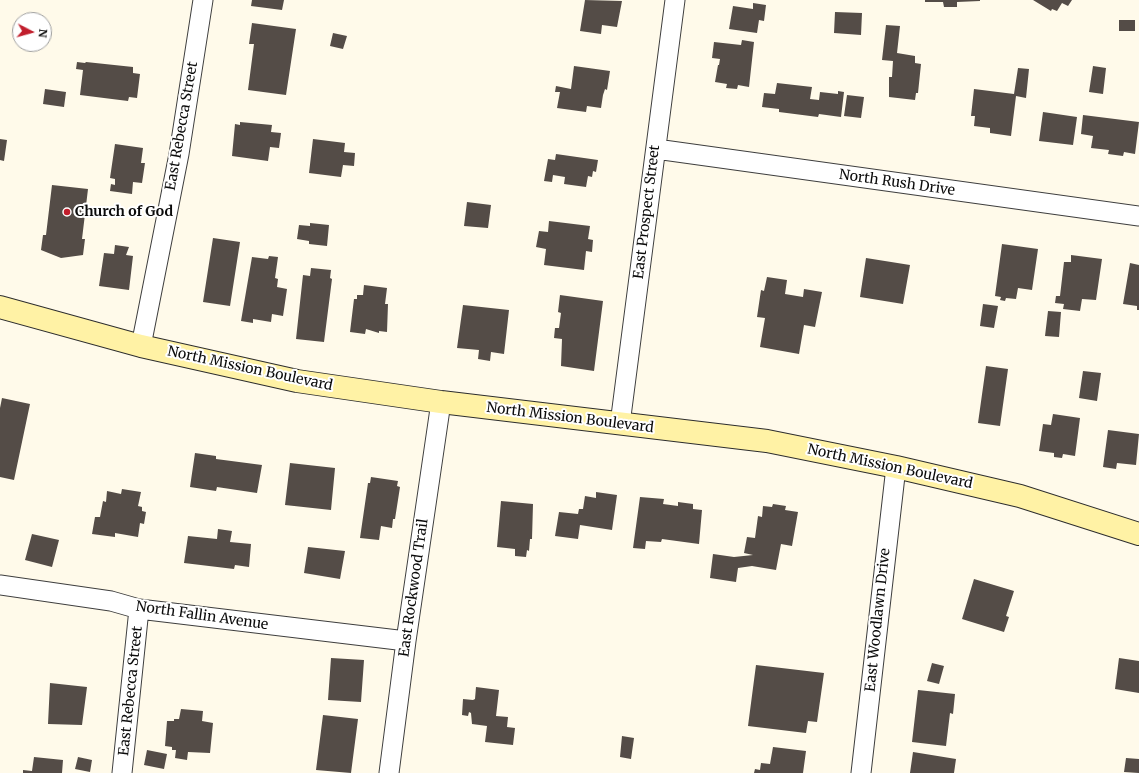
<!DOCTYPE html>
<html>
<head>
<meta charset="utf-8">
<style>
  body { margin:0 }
  #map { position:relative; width:1139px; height:773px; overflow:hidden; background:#fffaea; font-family:Merriweather,serif }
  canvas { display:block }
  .north { position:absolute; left:12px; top:12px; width:40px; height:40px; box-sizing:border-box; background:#fff; border:1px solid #9d9d9d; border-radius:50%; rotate:96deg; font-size:11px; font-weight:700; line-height:16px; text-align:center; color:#0b0b0b }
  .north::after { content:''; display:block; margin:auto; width:14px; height:18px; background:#c11e2c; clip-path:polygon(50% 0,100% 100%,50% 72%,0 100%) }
</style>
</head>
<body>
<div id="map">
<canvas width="1139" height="773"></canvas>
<div class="north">N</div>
</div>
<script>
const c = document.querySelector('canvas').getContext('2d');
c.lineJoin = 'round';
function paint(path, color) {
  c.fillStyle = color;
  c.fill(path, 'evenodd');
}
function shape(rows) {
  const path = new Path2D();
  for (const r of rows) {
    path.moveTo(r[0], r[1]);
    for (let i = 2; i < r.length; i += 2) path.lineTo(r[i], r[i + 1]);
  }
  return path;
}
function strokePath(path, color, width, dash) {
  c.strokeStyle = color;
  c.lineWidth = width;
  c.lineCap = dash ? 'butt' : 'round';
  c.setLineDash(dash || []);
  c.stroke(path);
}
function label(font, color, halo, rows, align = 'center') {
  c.font = font + ' Merriweather,serif';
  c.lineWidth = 4;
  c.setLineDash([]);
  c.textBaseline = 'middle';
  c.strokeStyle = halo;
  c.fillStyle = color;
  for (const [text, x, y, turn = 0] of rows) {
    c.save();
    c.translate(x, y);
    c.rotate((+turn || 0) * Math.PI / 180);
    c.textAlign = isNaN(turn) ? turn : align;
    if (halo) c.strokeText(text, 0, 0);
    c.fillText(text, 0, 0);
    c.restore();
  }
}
const building = shape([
  [252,0,284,0,282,10,251,6],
  [585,0,622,1,617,27,602,25,601,34,580,31],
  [925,0,980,0,980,1,957,2,957,7,944,7,943,2,925,2],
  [1033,0,1072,0,1068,6,1062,3,1057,11,1052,9,1051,11],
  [753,3,766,5,764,21,759,20,757,33,729,29,733,6,753,9],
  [835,12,862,13,861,35,834,33],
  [1119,20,1135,20,1135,31,1119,31],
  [252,23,296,29,286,95,248,90,254,44,249,44],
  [886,25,900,26,897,53,915,56,915,63,921,64,918,93,916,93,915,100,889,97,889,77,892,77,893,61,882,60],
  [333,33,347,36,343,49,330,46],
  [742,40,754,42,749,87,738,85,737,89,726,88,727,84,715,82,718,65,719,65,720,59,712,58,714,42,741,45],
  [77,62,85,63,86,62,133,67,133,73,140,74,137,98,129,97,128,101,80,95,83,70,76,69],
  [574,66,610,71,607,90,605,89,603,95,601,108,587,106,586,112,557,108,560,92,555,92,556,86,571,89],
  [1093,66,1106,68,1103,94,1089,92],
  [1018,68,1029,69,1026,98,1016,96,1011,136,990,133,990,128,974,126,975,116,971,116,974,89,1014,94],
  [777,83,812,87,810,99,819,100,820,92,838,94,838,91,844,92,841,117,819,114,818,117,779,112,779,109,762,107,764,93,775,94],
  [45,89,66,92,64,107,43,104],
  [847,95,864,97,861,118,844,116],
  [1043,112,1077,117,1073,145,1039,141],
  [1083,115,1139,122,1135,154,1124,152,1123,156,1108,154,1109,150,1091,148,1093,136,1081,134],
  [240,122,272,125,271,132,281,133,279,148,270,147,268,161,232,156,235,124,240,125],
  [0,139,7,140,4,161,0,160],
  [313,139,345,143,344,152,355,153,354,166,343,165,341,177,309,173],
  [115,144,143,148,141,163,145,163,142,183,133,182,132,194,110,191,111,184,115,185,115,179,110,178],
  [556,154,598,160,596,172,593,171,592,177,588,176,586,187,564,184,565,177,553,175,552,182,544,181,548,159,555,160],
  [52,185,88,189,82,239,85,239,83,255,61,258,41,250,43,235,46,235],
  [467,202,491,205,488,228,464,226],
  [549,221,590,226,588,239,593,240,592,252,586,251,584,270,544,265,546,249,536,247,539,231,548,232],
  [310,223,329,225,327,246,309,244,309,241,297,239,299,225,310,226],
  [213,238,240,242,230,306,203,302],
  [1002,244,1038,249,1032,290,1018,288,1016,299,1006,298,1005,301,1000,300,1001,297,995,296],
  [115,245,129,247,126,255,133,256,129,290,99,286,104,253,114,254],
  [1071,255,1102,259,1096,300,1082,299,1080,311,1063,309,1064,304,1055,303,1056,296,1060,296,1064,262,1071,262],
  [269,256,278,257,275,278,278,279,277,287,287,289,283,316,272,314,271,322,253,319,253,323,241,321,252,257,268,259],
  [866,258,910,265,903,304,860,297],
  [1130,263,1139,265,1139,310,1137,310,1137,306,1123,304],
  [311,268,331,270,330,278,332,279,324,342,296,339,303,275,310,276],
  [767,277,787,280,785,294,803,297,804,289,822,292,815,327,804,325,799,354,760,347,765,318,757,317,761,290,764,291],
  [364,285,387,288,385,304,388,304,387,332,379,331,379,333,366,329,365,334,350,332,354,299,357,299,357,295,363,295],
  [560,295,603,301,594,371,561,366,562,339,554,338,555,328,559,328,561,313,558,312],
  [983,304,998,306,994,328,980,326],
  [463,305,509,310,504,354,491,352,490,361,478,359,479,350,457,348],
  [1048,311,1061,312,1059,337,1045,336],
  [986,366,1008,369,1000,426,978,423],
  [1083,371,1101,373,1097,401,1079,398],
  [2,398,30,404,14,480,0,477,0,408],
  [1053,414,1080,418,1075,456,1063,454,1062,458,1054,457,1054,453,1039,451,1043,424,1051,425],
  [1108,430,1139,434,1136,465,1117,463,1116,469,1103,467],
  [195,453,216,456,216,459,262,465,257,493,217,487,216,491,190,487],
  [290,463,335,468,331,510,285,505],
  [371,477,398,481,397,486,400,487,395,519,393,519,392,528,381,526,379,540,360,538,368,483,370,483],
  [122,489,141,492,138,506,142,507,142,511,146,512,144,524,140,523,138,537,115,533,115,537,92,534,95,517,100,517,103,501,106,502,107,491,121,494],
  [596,492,617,495,612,530,580,525,578,539,555,536,559,512,578,514,579,509,583,509,585,496,596,498],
  [640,497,664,499,663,504,678,506,678,502,693,504,693,509,702,510,699,544,662,539,661,542,646,541,645,549,633,548],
  [501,501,533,504,532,539,530,539,529,551,527,550,526,557,515,556,515,549,497,547],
  [773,504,786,506,785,510,798,512,792,546,781,544,776,570,752,566,738,568,736,582,710,578,713,554,734,557,753,555,744,553,747,537,755,538,758,516,762,517,763,506,772,507],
  [218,529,232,531,230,542,251,544,249,567,235,565,234,569,184,563,188,536,217,539],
  [32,534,59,540,52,567,25,560],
  [308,547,345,551,340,579,304,573],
  [974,579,1014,591,1006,616,1009,617,1004,632,962,619],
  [331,658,364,660,361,702,328,700],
  [1119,658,1139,661,1139,693,1115,689],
  [932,663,944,666,939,684,927,681],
  [756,665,824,673,817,722,808,721,806,733,748,726],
  [50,683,87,687,82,725,48,724],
  [476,687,499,690,496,716,508,717,507,727,515,728,513,745,485,742,487,726,472,724,471,713,469,712,468,716,462,715,463,699,473,700,475,699],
  [918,690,955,694,953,714,950,713,946,746,912,742],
  [181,709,203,711,202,721,213,723,210,753,188,752,187,760,175,758,176,750,172,750,172,747,165,746,167,721,174,721,174,719,179,719],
  [323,715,358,719,351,773,316,770],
  [622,736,634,738,631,759,620,757],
  [773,747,806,751,803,773,754,773,755,769,760,770,761,763,770,764],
  [147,750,167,754,164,769,144,765],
  [913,752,956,759,954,773,910,773],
  [34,757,63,760,62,773,23,773,23,770,32,771],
  [78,757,92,760,90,772,75,769],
  [1126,758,1139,759,1139,773,1124,772]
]);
const street = shape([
  [656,149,1139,216],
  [141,346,179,154,203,0],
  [620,424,675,0],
  [0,585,111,601,139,609,406,641],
  [122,773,139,609],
  [389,773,406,641,441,402],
  [861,773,896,467]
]);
const secondary = shape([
  [0,307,141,346,297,381,441,402,767,441,896,467,1020,496,1139,534]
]);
const markers = [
  [67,212,4,"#c11e2c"]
];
const streetNames = [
  ["East Rebecca Street",182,126,-80],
  ["North Rush Drive",897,183,8],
  ["East Prospect Street",647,212,-83],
  ["North Mission Boulevard",250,369,12],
  ["North Mission Boulevard",570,418,7],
  ["North Mission Boulevard",890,467,12],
  ["East Rockwood Trail",414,588,-82],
  ["North Fallin Avenue",202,616,8],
  ["East Woodlawn Drive",878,620,-84],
  ["East Rebecca Street",131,691,-84]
];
const poiNames = [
  ["Church of God",75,212]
];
paint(building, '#544c47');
strokePath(street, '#3e3e3e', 21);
strokePath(secondary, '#2d2d2d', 24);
strokePath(street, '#fff', 19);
strokePath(secondary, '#fff2a5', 22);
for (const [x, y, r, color] of markers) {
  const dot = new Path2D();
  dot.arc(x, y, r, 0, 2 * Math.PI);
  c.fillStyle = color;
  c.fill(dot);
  strokePath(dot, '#fff', 1.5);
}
label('14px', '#0b0b0b', '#fff', streetNames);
label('bold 14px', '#0b0b0b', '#fff', poiNames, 'left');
</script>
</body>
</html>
